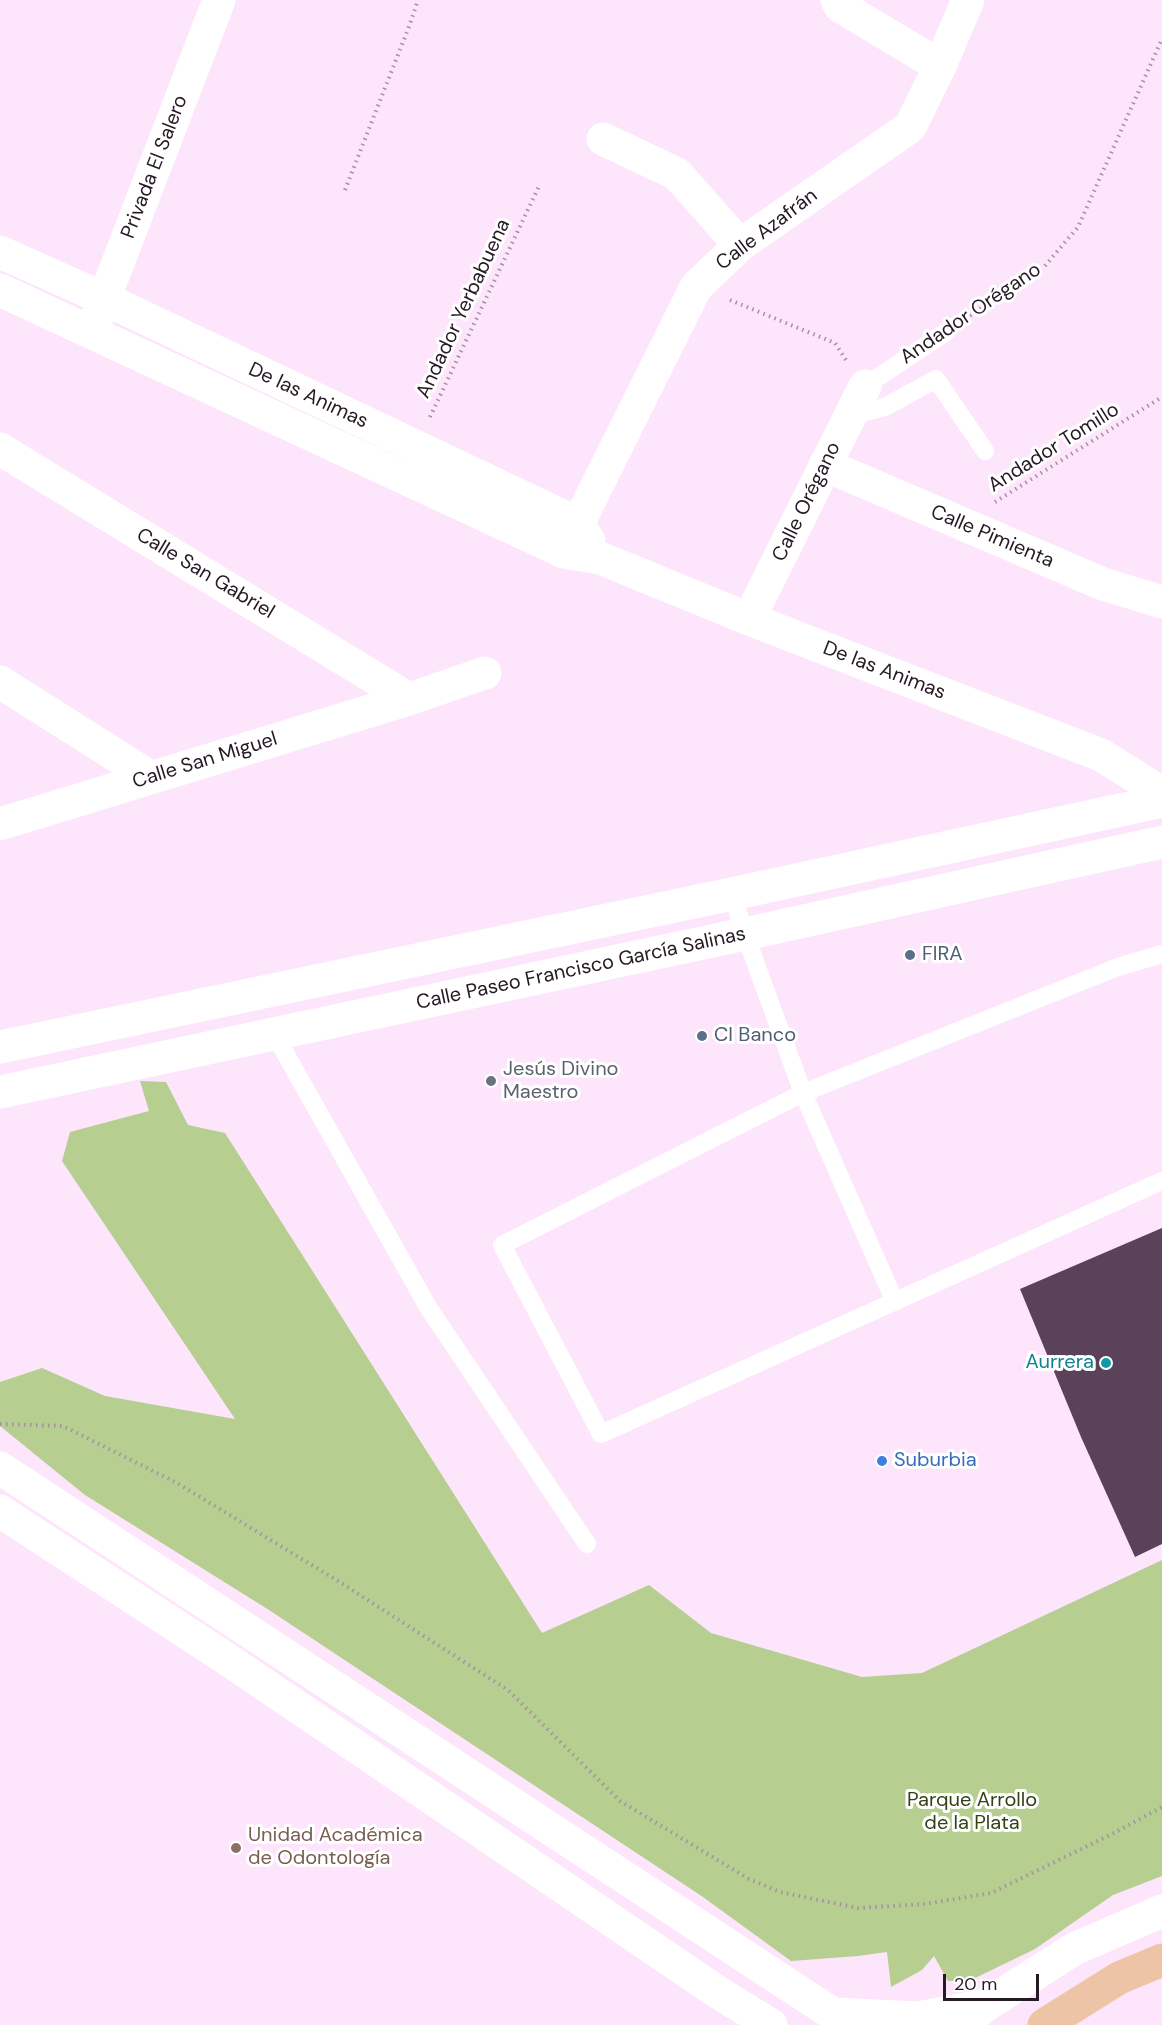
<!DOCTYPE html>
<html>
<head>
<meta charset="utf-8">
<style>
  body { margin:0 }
  #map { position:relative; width:1162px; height:2025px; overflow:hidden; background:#fde5fc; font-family:"DM Sans",sans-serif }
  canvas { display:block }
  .scale { position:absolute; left:943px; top:1974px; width:96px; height:27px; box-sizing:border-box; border:3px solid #251a24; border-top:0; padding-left:8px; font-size:18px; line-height:21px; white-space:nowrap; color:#251a24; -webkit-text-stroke:4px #fff; paint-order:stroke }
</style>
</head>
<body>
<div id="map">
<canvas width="1162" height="2025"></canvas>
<div class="scale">20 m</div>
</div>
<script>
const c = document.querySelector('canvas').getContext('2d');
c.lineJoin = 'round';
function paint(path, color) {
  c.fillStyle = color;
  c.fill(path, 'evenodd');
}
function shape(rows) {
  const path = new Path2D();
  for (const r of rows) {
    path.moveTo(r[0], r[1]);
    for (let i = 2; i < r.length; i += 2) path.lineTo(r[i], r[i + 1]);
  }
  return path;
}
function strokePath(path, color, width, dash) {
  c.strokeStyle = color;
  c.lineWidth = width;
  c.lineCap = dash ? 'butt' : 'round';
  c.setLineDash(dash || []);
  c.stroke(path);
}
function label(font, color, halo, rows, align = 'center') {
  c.font = font + ' "DM Sans",sans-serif';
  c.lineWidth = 6;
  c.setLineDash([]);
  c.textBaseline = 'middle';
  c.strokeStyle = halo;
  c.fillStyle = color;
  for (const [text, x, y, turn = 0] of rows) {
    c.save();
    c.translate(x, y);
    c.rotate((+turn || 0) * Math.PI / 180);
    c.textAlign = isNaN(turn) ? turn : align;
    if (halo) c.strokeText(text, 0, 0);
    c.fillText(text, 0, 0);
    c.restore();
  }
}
const green = shape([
  [140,1081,166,1082,188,1125,225,1133,542,1633,649,1585,711,1633,862,1677,922,1673,1162,1560,1162,1876,1113,1895,1035,1949,971,1980,948,1981,934,1956,922,1970,891,1987,887,1952,858,1956,791,1961,703,1897,269,1610,85,1495,0,1426,0,1382,42,1368,105,1396,235,1419,62,1161,70,1132,149,1111]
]);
const building = shape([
  [1162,1228,1162,1544,1135,1557,1081,1437,1020,1289]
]);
const path = shape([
  [345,190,410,24,418,0],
  [730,300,835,343,846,360],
  [965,319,1044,267,1078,227,1162,39],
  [430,417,540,184],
  [995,502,1162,397],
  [0,1424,63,1426,177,1483,338,1581,508,1690,620,1801,749,1879,780,1892,858,1908,925,1904,991,1893,1114,1833,1162,1807]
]);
const service = shape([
  [865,386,946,332],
  [850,416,885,407,936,379,985,451],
  [732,894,745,934,803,1093,895,1302],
  [1162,954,1118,967,803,1093,502,1245,601,1434,1162,1181],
  [275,1035,428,1307,587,1544]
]);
const minor = shape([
  [837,0,840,6,940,66],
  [603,139,677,174,740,245],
  [0,252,105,299,577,523,589,541],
  [0,290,564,552,600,558,749,619,1101,755,1162,793],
  [96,320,219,0],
  [0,449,409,699],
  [825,465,1103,584,1162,602],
  [564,552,696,287,740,245,910,127,940,66,968,0],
  [749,619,865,386],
  [0,682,150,777],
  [0,824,409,699,485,673]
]);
const tertiary = shape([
  [963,2023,986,2005,1074,1949,1162,1911]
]);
const secondary = shape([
  [0,1047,732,894,1162,801],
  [0,1092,745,934,1162,842],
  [0,1468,833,2014,918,2018,986,2005],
  [0,1511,227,1659,719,1993,771,2025]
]);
const primary = shape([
  [1044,2025,1119,1978,1162,1960]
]);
const markers = [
  [910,955,6,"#5c6f8a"],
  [702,1036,6,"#5c6f8a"],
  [491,1081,6,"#6b7280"],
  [1106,1363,6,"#0f9aa8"],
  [882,1461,6,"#3f7fe0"],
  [236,1848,6,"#8d6e63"]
];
const streetNames = [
  ["Privada El Salero",155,167,-69],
  ["Calle Azafrán",767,230,-37],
  ["Andador Yerbabuena",464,309,-65],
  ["Andador Orégano",971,314,-34],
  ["De las Animas",308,396,25],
  ["Andador Tomillo",1054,448,-32],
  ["Calle Orégano",807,502,-64],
  ["Calle Pimienta",992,537,23],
  ["Calle San Gabriel",205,574,31],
  ["De las Animas",884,671,21],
  ["Calle San Miguel",205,761,-17],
  ["Calle Paseo Francisco García Salinas",581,969,-12]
];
const serviceNames = [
  ["FIRA",922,955],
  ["CI Banco",714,1036]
];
const worshipNames = [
  ["Jesús Divino",503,1070],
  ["Maestro",503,1093]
];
const cultureNames = [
  ["Aurrera",1094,1363]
];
const shopNames = [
  ["Suburbia",894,1461]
];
const parkNames = [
  ["Parque Arrollo",972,1801],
  ["de la Plata",972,1824]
];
const educationNames = [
  ["Unidad Académica",248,1836],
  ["de Odontología",248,1859]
];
paint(green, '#b6ce8f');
paint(building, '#5a425a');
strokePath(path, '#a492a3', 4, [1.5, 4.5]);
strokePath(service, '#fff', 18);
strokePath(minor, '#fff', 33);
strokePath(tertiary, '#fff', 33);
strokePath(secondary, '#fff', 33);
strokePath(primary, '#eec4a6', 33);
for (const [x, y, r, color] of markers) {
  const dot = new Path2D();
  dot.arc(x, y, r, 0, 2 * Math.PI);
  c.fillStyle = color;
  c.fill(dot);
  strokePath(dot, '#fff', 2);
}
label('20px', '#251a24', '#fff', streetNames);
label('20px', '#4e5e75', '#fff', serviceNames, 'left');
label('20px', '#5b616d', '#fff', worshipNames, 'left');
label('20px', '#0d838f', '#fff', cultureNames, 'right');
label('20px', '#366cbe', '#fff', shopNames, 'left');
label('20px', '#334214', '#fff', parkNames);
label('20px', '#785e54', '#fff', educationNames, 'left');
</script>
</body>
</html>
